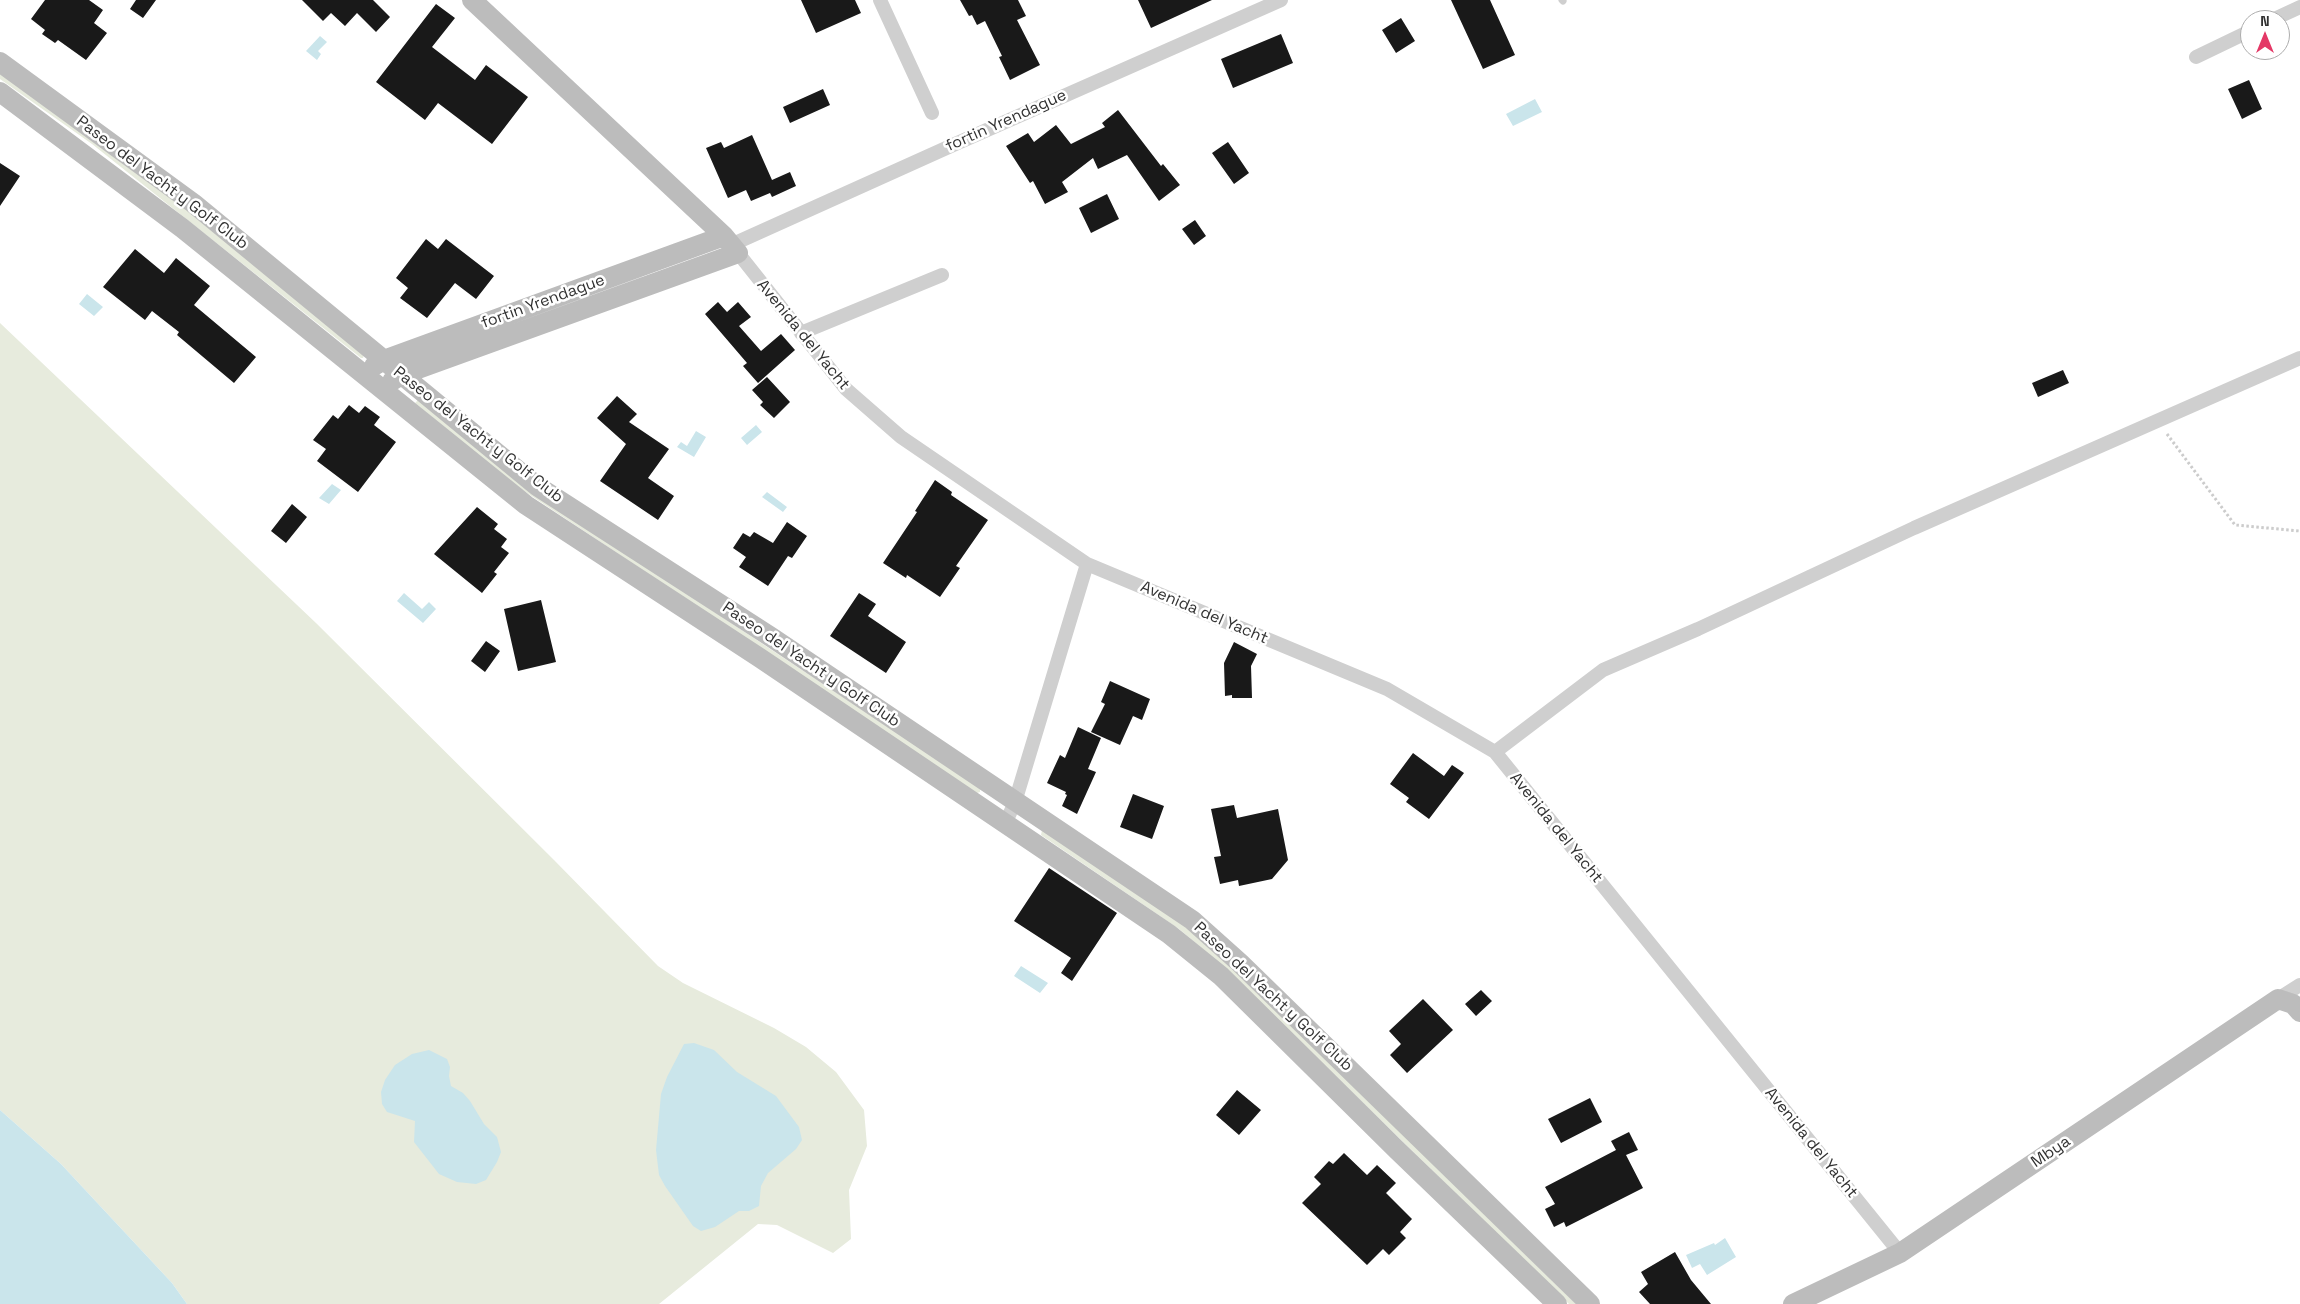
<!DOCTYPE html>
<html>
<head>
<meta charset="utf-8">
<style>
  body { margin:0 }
  #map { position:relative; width:2300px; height:1304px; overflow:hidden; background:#fff; font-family:"Space Grotesk",sans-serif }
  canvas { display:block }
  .north { position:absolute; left:2240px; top:10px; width:50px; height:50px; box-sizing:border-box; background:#fff; border:1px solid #adadad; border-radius:50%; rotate:0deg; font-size:14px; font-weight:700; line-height:20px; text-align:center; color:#323232 }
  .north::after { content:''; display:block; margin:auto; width:18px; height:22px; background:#e43866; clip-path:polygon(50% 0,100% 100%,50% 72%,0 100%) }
</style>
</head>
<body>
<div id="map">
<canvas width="2300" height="1304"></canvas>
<div class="north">N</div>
</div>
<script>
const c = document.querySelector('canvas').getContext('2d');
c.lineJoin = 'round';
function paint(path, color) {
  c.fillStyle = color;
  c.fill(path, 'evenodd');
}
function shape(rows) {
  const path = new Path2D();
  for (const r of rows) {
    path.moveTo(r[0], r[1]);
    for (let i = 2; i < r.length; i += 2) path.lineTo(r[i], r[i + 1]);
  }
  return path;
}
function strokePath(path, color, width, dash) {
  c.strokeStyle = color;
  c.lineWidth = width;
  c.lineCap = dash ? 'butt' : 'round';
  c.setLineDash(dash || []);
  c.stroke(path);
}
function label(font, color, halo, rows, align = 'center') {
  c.font = font + ' "Space Grotesk",sans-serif';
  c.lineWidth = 5;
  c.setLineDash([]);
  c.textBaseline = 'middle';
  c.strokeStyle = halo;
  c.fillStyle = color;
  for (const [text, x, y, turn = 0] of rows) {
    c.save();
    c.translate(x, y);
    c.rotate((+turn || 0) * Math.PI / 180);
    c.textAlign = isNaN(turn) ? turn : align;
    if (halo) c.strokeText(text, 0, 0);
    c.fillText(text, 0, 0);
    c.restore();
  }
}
const green = shape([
  [0,72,191,213,364,355,363,358,361,358,92,144,0,79],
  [0,323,316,623,554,860,658,966,683,983,774,1028,806,1047,836,1072,864,1110,867,1146,849,1190,851,1239,833,1253,777,1225,758,1224,659,1304,187,1304,172,1283,61,1164,0,1110],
  [418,400,541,497,980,788,980,792,977,793,512,483,415,403],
  [1042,830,1182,924,1227,962,1576,1304,1569,1304,1223,966,1179,929,1041,835]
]);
const water = shape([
  [320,36,327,42,318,51,321,54,317,60,306,51],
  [1535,99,1542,112,1513,126,1506,114],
  [87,294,103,307,94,316,79,304],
  [756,425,762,432,747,445,741,438],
  [696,431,706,437,694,457,677,447,681,442,687,446],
  [332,484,341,490,329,504,319,498],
  [767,492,787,507,783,512,762,497],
  [404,593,422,609,429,602,436,609,423,623,397,601],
  [1021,966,1048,983,1040,993,1014,976],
  [694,1043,714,1050,737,1072,776,1096,799,1127,802,1140,796,1149,768,1173,761,1186,759,1206,749,1211,739,1211,715,1227,701,1231,693,1226,665,1186,659,1175,656,1150,661,1094,667,1077,684,1044],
  [429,1050,447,1059,450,1067,449,1076,451,1086,463,1093,470,1101,484,1124,497,1137,501,1152,497,1162,486,1180,476,1184,457,1182,439,1174,414,1142,415,1121,387,1112,382,1104,381,1092,385,1080,395,1065,412,1054],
  [0,1110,61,1164,172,1283,187,1304,0,1304],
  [1725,1238,1736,1257,1707,1275,1700,1264,1692,1268,1686,1255,1714,1243,1715,1245]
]);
const building = shape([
  [45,0,89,0,103,10,94,23,107,33,86,60,58,40,55,43,42,34,45,30,31,19],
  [136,0,156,0,143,18,130,9],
  [302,0,373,0,390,17,376,32,357,13,345,26,331,13,323,21],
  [801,0,855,0,861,13,816,33],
  [960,0,1018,0,1026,16,1017,20,1040,65,1010,80,999,57,1002,56,985,21,977,25,972,15,969,16],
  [1138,0,1212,0,1151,28],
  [1451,0,1490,0,1515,55,1483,69],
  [436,4,455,18,432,47,475,80,486,65,528,97,492,144,438,103,425,120,376,82],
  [1401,18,1415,41,1396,53,1382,30],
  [1281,34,1293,63,1233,88,1221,59],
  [2249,80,2262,109,2242,119,2228,89],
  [823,89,830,105,790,123,783,107],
  [1118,110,1161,166,1163,164,1180,185,1159,201,1127,155,1098,169,1093,158,1062,182,1068,192,1045,204,1033,181,1030,183,1006,146,1028,133,1034,142,1056,125,1071,144,1105,127,1102,123],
  [752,135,772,180,790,172,796,186,772,197,770,193,751,201,746,190,728,198,706,148,721,142,724,148],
  [1228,142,1249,173,1234,184,1212,153],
  [0,163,20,176,0,206],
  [1107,194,1119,219,1091,233,1079,208],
  [1195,220,1206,236,1194,245,1182,229],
  [426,239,438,249,446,239,494,276,476,299,455,283,427,318,400,298,408,288,396,278],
  [135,249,164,273,176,258,210,286,194,305,256,357,234,383,177,335,179,332,152,311,145,320,103,287],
  [718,302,727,312,738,302,751,317,739,326,761,351,781,334,795,350,758,383,743,366,747,363,705,314],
  [2063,370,2069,383,2038,397,2032,383],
  [767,377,790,402,774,418,760,405,763,402,752,390],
  [617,396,637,414,629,422,669,449,648,478,674,496,658,520,600,481,626,444,597,418],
  [349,405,359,413,365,406,380,417,374,425,396,442,358,492,317,461,326,449,313,440,333,415,338,419],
  [935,480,952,492,951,495,988,520,956,566,960,568,940,597,907,575,906,578,883,563,917,512,915,511],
  [292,504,307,517,286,543,271,531],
  [477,507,498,524,494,529,507,539,501,547,509,553,494,572,497,574,482,593,434,554],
  [787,522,807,536,792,558,788,556,768,586,739,567,746,557,733,548,743,533,750,537,754,532,773,543],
  [859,593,876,604,868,616,906,642,886,673,830,636],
  [541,600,556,662,518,671,504,609],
  [486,641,500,651,485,672,471,661],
  [1234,642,1257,654,1251,666,1252,698,1232,698,1232,695,1225,696,1224,663],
  [1110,681,1150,699,1142,720,1133,716,1120,745,1091,732,1105,704,1101,702],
  [1078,727,1101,738,1088,769,1096,772,1077,814,1062,806,1067,795,1065,794,1066,792,1047,783,1060,755,1065,758],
  [1413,753,1444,776,1452,765,1464,773,1429,819,1406,802,1409,798,1390,784],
  [1133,794,1164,806,1152,839,1120,827],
  [1234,805,1237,818,1278,809,1288,860,1272,879,1239,886,1238,880,1220,884,1214,857,1221,856,1211,809],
  [1049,868,1117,913,1072,981,1061,973,1071,958,1014,921],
  [1481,990,1492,1001,1476,1016,1465,1004],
  [1423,999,1453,1030,1407,1073,1390,1055,1401,1044,1389,1031],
  [1237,1090,1261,1110,1239,1135,1216,1115],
  [1590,1098,1602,1122,1561,1143,1548,1119],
  [1629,1132,1638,1150,1626,1155,1643,1188,1566,1227,1564,1222,1554,1227,1545,1209,1555,1204,1545,1187,1616,1150,1611,1141],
  [1344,1153,1367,1175,1377,1165,1396,1183,1386,1193,1412,1219,1400,1232,1406,1238,1389,1255,1383,1249,1367,1265,1302,1203,1321,1184,1314,1177,1329,1161,1333,1164],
  [1675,1252,1691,1280,1711,1304,1650,1304,1639,1292,1648,1284,1641,1272]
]);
const path = shape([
  [2167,434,2235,525,2300,531]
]);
const lane = shape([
  [1562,0,1563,1]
]);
const street = shape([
  [880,0,932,113],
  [2272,20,2300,7],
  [2196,57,2250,31],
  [731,245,953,145,1281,0],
  [738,253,846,389,901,437,1087,564,1387,689,1495,752,1900,1253],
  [801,333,942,275],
  [1495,752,1603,670,1698,629,1914,528,2300,358],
  [1006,822,1015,802,1087,564],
  [2278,999,2300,985]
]);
const secondary = shape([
  [0,62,193,203,537,486,771,637,1192,920,1240,963,1590,1304],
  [0,92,182,228,526,505,760,658,1169,934,1221,976,1398,1151,1557,1304],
  [374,366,384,360,724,236],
  [392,381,401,375,738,253,724,236,472,0],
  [1793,1304,1900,1253,2278,999,2293,1004,2300,1012]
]);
const streetNames = [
  ["fortin Yrendague",1006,121,-24],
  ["Paseo del Yacht y Golf Club",162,183,37],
  ["fortin Yrendague",543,302,-20],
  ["Avenida del Yacht",803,335,51],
  ["Paseo del Yacht y Golf Club",478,435,38],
  ["Avenida del Yacht",1204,613,23],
  ["Paseo del Yacht y Golf Club",811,665,34],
  ["Avenida del Yacht",1556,828,51],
  ["Paseo del Yacht y Golf Club",1273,997,43],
  ["Avenida del Yacht",1811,1143,51],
  ["Mbya",2051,1152,-34]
];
paint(green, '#e7ebdd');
paint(water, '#cae5eb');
paint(building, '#191919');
strokePath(path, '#ccc', 3, [2.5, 2.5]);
strokePath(lane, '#cfcfcf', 7);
strokePath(street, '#cfcfcf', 14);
strokePath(secondary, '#bcbcbc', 20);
label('16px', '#323232', '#fff', streetNames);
</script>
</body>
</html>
